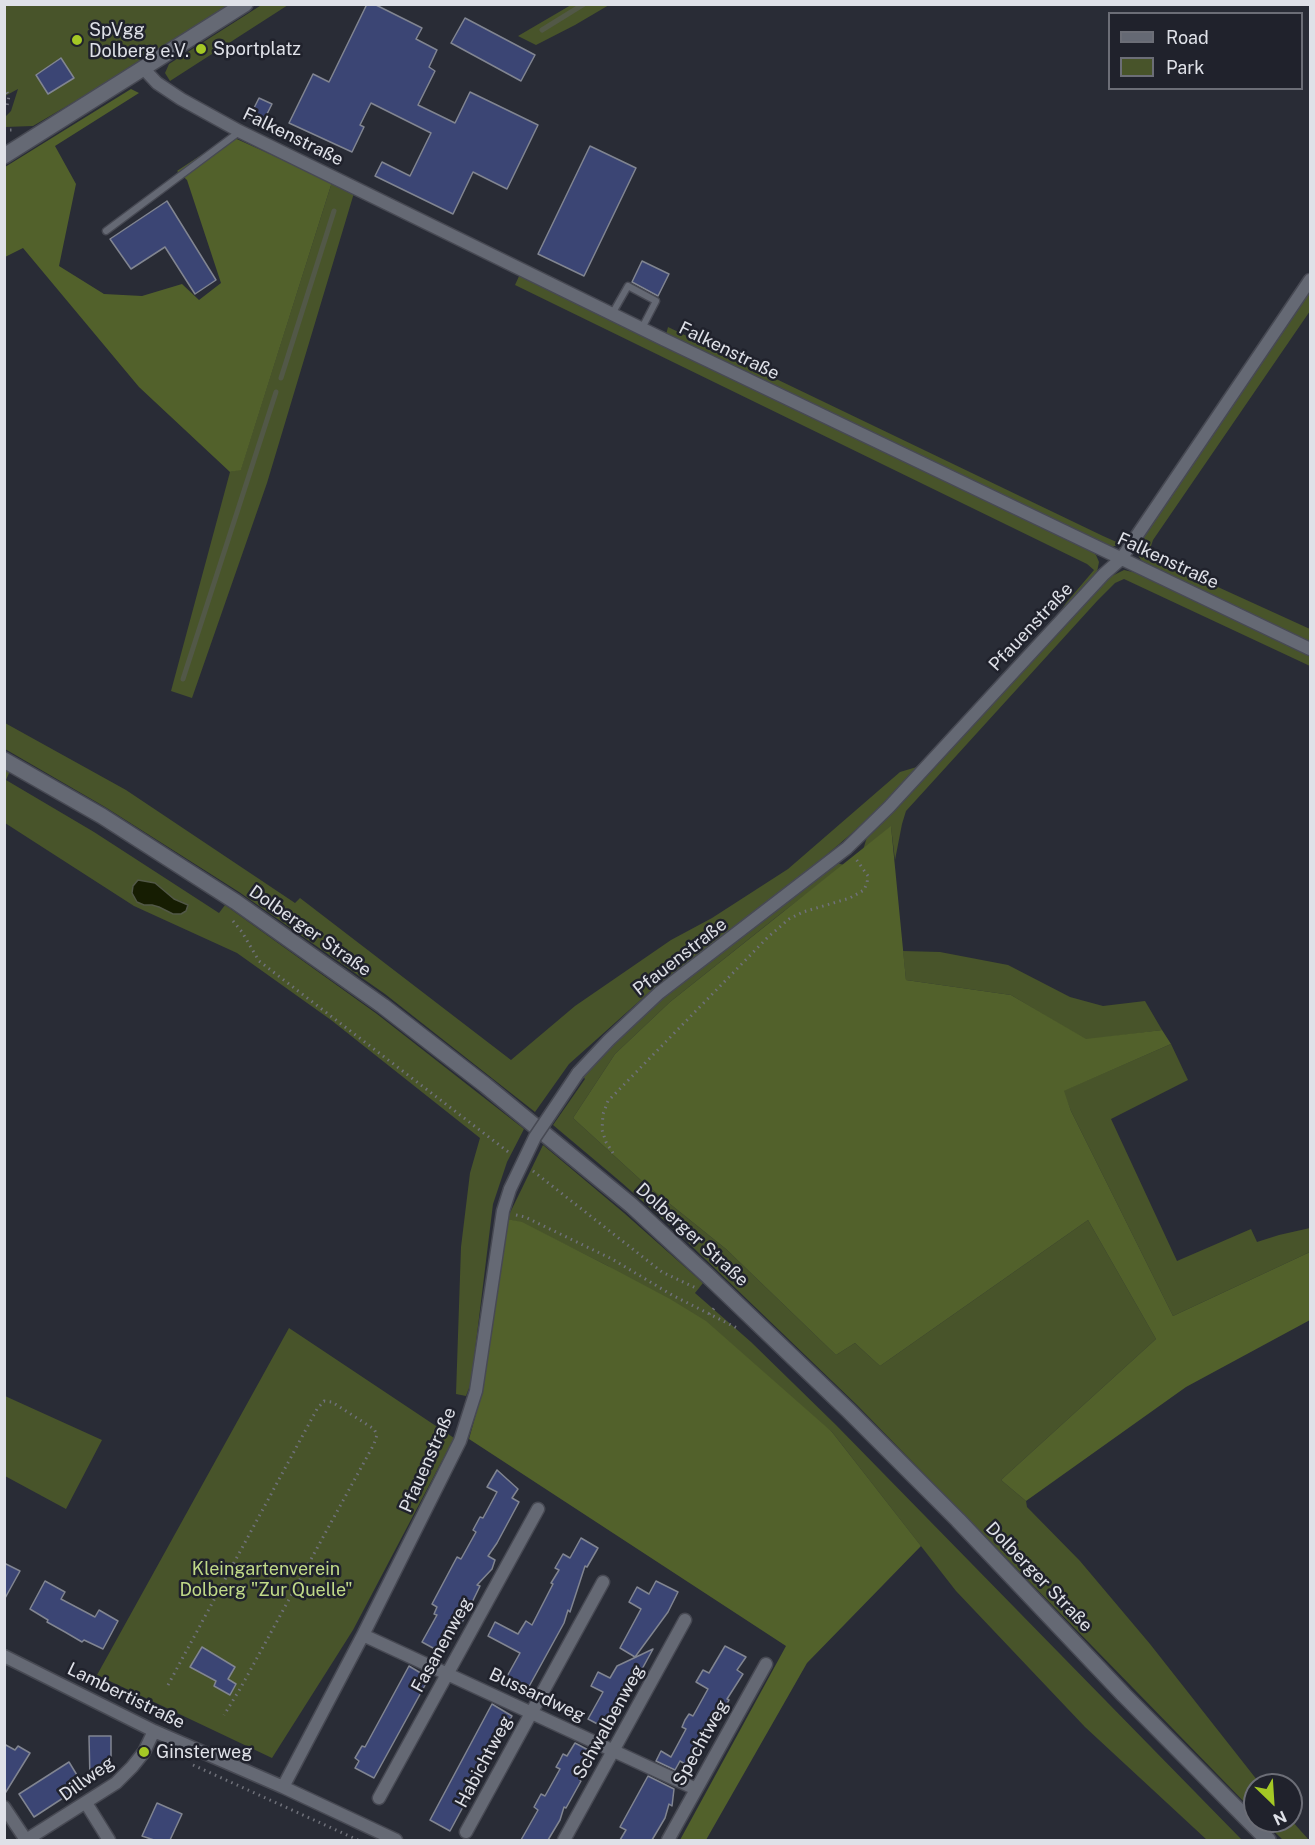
<!DOCTYPE html>
<html>
<head>
<meta charset="utf-8">
<style>
  body { margin:0 }
  #map { position:relative; width:1315px; height:1845px; overflow:hidden; background:#292c36; font-family:"Public Sans",sans-serif }
  canvas { display:block }
  .frame { position:absolute; inset:0; border:6px solid #dfe1e8; pointer-events:none }
  .legend { position:absolute; left:1108px; top:12px; width:195px; height:78px; box-sizing:border-box; background:#20222c; border:2px solid #6c6e77; margin:0; padding:8px 10px; list-style:none; font-size:18px; color:#dfe1e8 }
  .legend li { display:flex; align-items:center; gap:12px; height:30px }
  .legend b { width:30px; border:2px solid #6c6e77 }
  .north { position:absolute; left:1243px; top:1773px; width:60px; height:60px; box-sizing:border-box; background:#20222c; border:2px solid #6c6e77; border-radius:50%; rotate:155deg; font-size:16px; font-weight:700; line-height:24px; text-align:center; color:#dfe1e8 }
  .north::after { content:''; display:block; margin:auto; width:21px; height:27px; background:#a4c825; clip-path:polygon(50% 0,100% 100%,50% 72%,0 100%) }
</style>
</head>
<body>
<div id="map">
<canvas width="1315" height="1845"></canvas>
<div class="frame"></div>
<ul class="legend">
<li><b style="height:8px;background:#656974"></b>Road</li>
<li><b style="height:16px;background:#48542a"></b>Park</li>
</ul>
<div class="north">N</div>
</div>
<script>
const c = document.querySelector('canvas').getContext('2d');
c.lineJoin = 'round';
function paint(path, color) {
  c.fillStyle = color;
  c.fill(path, 'evenodd');
}
function shape(rows) {
  const path = new Path2D();
  for (const r of rows) {
    path.moveTo(r[0], r[1]);
    for (let i = 2; i < r.length; i += 2) path.lineTo(r[i], r[i + 1]);
  }
  return path;
}
function strokePath(path, color, width, dash) {
  c.strokeStyle = color;
  c.lineWidth = width;
  c.lineCap = dash ? 'butt' : 'round';
  c.setLineDash(dash || []);
  c.stroke(path);
}
function label(font, color, halo, rows, align = 'center') {
  c.font = font + ' "Public Sans",sans-serif';
  c.lineWidth = 5;
  c.setLineDash([]);
  c.textBaseline = 'middle';
  c.strokeStyle = halo;
  c.fillStyle = color;
  for (const [text, x, y, turn = 0] of rows) {
    c.save();
    c.translate(x, y);
    c.rotate((+turn || 0) * Math.PI / 180);
    c.textAlign = isNaN(turn) ? turn : align;
    if (halo) c.strokeText(text, 0, 0);
    c.fillText(text, 0, 0);
    c.restore();
  }
}
const green = shape([
  [263,4,288,5,170,81,165,73,169,64],
  [4,5,229,5,101,86,33,126,5,127,5,117,11,111,18,89,5,96],
  [571,5,609,5,575,25,536,45,518,36],
  [332,182,354,193,267,483,192,698,171,691,230,472,241,469],
  [520,274,1090,550,1096,555,1099,562,1096,577,1054,621,1066,603,1094,570,1087,564,515,285],
  [1310,288,1310,311,1153,540,1150,549,1152,556,1163,562,1310,629,1310,644,1144,564,1139,557,1137,549,1142,536],
  [668,327,1103,536,1121,544,1112,547,1105,546,666,335],
  [1124,570,1137,573,1310,655,1310,666,1124,579,1115,583,1098,600,906,811,902,824,895,860,891,827,863,850,867,837,1106,579],
  [5,723,126,790,295,903,300,898,511,1060,575,1006,671,940,712,918,788,869,900,772,920,766,866,821,837,846,789,886,654,988,569,1064,535,1112,385,994,239,892,105,807,5,749],
  [4,768,10,771,6,780,94,832,219,913,225,905,377,1014,524,1129,507,1162,493,1204,471,1383,466,1396,456,1394,461,1247,470,1173,480,1138,331,1020,237,953,134,906,5,823],
  [155,883,174,899,183,902,173,914,159,907,137,902,132,893,133,886],
  [837,863,844,865,779,915,670,1002,615,1054,573,1118,644,1183,726,1249,836,1355,855,1343,880,1366,1088,1220,1156,1339,1001,1480,1026,1501,1027,1507,1080,1561,1150,1644,1261,1785,1255,1785,1255,1813,857,1405,677,1232,622,1183,553,1125,585,1079,582,1075,640,1017,701,967],
  [903,951,940,952,1008,965,1070,997,1103,1006,1145,1001,1162,1030,1086,1040,1011,995,906,980],
  [1171,1044,1188,1080,1111,1119,1177,1261,1251,1229,1257,1242,1279,1235,1310,1228,1310,1252,1173,1316,1071,1111,1063,1091],
  [543,1145,624,1213,703,1283,695,1293,751,1342,836,1425,1242,1840,1207,1840,1085,1727,956,1591,832,1432,608,1266,522,1223,507,1219],
  [289,1328,454,1438,353,1630,272,1758,97,1675],
  [5,1396,102,1440,66,1509,5,1476],
  [1291,1820,1309,1840,1283,1840,1263,1821]
]);
const forest = shape([
  [131,89,139,93,55,146,76,184,59,266,104,294,142,296,182,284,199,300,221,283,187,180,177,171,230,136,332,182,241,470,230,472,139,387,23,248,5,257,5,167],
  [891,826,906,980,1011,995,1086,1039,1162,1030,1171,1044,1064,1091,1071,1111,1173,1316,1310,1252,1310,1320,1186,1387,1026,1501,1001,1480,1156,1339,1088,1220,880,1366,855,1343,836,1355,726,1249,644,1183,573,1118,615,1054,670,1002],
  [507,1219,522,1222,608,1266,670,1299,706,1321,832,1432,921,1546,807,1663,706,1840,680,1840,786,1646,469,1439,482,1392,503,1237]
]);
const water = shape([
  [138,880,155,883,174,899,188,905,186,911,181,914,173,914,159,907,152,905,144,905,137,902,132,893,133,886,138,880]
]);
const stream = shape([
  [542,30,584,4],
  [281,378,334,211],
  [183,679,276,392]
]);
const building = shape([
  [367,4,374,4,422,28,416,39,437,50,429,67,435,71,418,105,455,123,470,92,538,125,507,189,473,172,453,214,375,176,382,162,410,176,431,133,371,103,360,125,364,127,352,152,289,123,313,74,329,82,367,4],
  [465,18,535,55,521,81,451,43,465,18],
  [61,58,74,78,48,94,36,75,61,58],
  [259,98,272,104,262,124,249,118,259,98],
  [590,146,636,168,584,276,538,254,590,146],
  [167,201,216,280,195,294,165,247,131,269,110,239,167,201],
  [642,261,669,274,658,296,632,282,642,261],
  [497,1470,518,1489,512,1498,519,1502,497,1543,488,1556,495,1560,492,1569,477,1585,480,1586,464,1619,444,1654,422,1642,437,1615,434,1614,437,1607,432,1604,457,1557,461,1559,476,1532,473,1530,480,1517,483,1518,497,1492,487,1487,497,1470],
  [581,1538,598,1548,587,1567,585,1566,570,1612,568,1610,564,1623,526,1692,505,1680,520,1653,488,1636,495,1622,518,1634,526,1621,532,1625,553,1584,551,1583,559,1570,555,1568,563,1554,570,1558,581,1538],
  [4,1563,20,1571,4,1600,4,1563],
  [45,1581,65,1592,61,1599,95,1617,99,1610,118,1621,103,1649,84,1640,82,1642,65,1632,47,1622,48,1620,30,1609,45,1581],
  [656,1581,678,1592,668,1612,635,1657,620,1648,641,1609,629,1602,637,1587,649,1594,656,1581],
  [725,1646,746,1657,737,1670,743,1674,727,1699,729,1700,714,1728,712,1726,707,1740,692,1768,680,1761,675,1770,656,1761,661,1751,671,1757,686,1729,682,1727,685,1720,689,1714,693,1716,708,1689,696,1682,703,1670,709,1673,725,1646],
  [202,1647,235,1667,228,1679,236,1684,230,1695,214,1686,216,1681,190,1667,202,1647],
  [653,1649,630,1691,622,1702,624,1703,609,1730,588,1719,603,1692,591,1686,598,1672,610,1678,617,1666,653,1649],
  [409,1666,429,1678,374,1778,355,1768,359,1761,355,1758,362,1746,365,1747,409,1666],
  [492,1704,512,1716,450,1831,430,1820,492,1704],
  [89,1736,111,1736,111,1766,90,1780,89,1736],
  [575,1743,596,1754,587,1766,589,1767,580,1780,581,1781,566,1808,564,1807,560,1820,548,1840,521,1840,538,1810,534,1807,541,1794,545,1796,560,1769,556,1767,560,1760,563,1754,567,1756,575,1743],
  [4,1744,15,1750,18,1746,30,1753,4,1795,4,1744],
  [69,1762,83,1785,34,1817,19,1794,69,1762],
  [648,1776,674,1789,672,1806,669,1804,665,1818,652,1840,620,1840,626,1830,620,1827,648,1776],
  [157,1803,182,1814,170,1840,154,1840,142,1836,157,1803]
]);
const path = shape([
  [4,87,9,96,7,106,4,110],
  [4,130,15,130],
  [233,921,242,932,259,961,511,1154],
  [613,1153,606,1142,602,1130,603,1114,608,1101,768,937,789,919,803,912,850,898,864,890,867,883,868,876,856,859],
  [533,1171,662,1272,698,1289],
  [516,1215,525,1217,612,1259,672,1295,739,1329],
  [709,1314,717,1305],
  [168,1685,317,1409,324,1401,332,1402,374,1429,377,1435,374,1444,240,1689,224,1715],
  [193,1765,358,1840]
]);
const service = shape([
  [106,231,239,132],
  [612,314,628,286,656,301,642,328]
]);
const minor = shape([
  [143,68,157,83,181,99,239,131,663,339,1310,649],
  [578,1073,609,1040,659,993,847,848,889,807,1104,574,1121,559,1310,280],
  [363,1635,696,1789],
  [4,1656,154,1731,283,1787,396,1840],
  [283,1787,363,1635,460,1441,476,1391,503,1211,510,1189],
  [379,1798,538,1509],
  [86,1803,109,1840],
  [4,1807,26,1840],
  [466,1832,603,1582],
  [26,1840,116,1783,132,1767,144,1752,154,1731],
  [564,1840,685,1620],
  [668,1840,766,1664]
]);
const secondary = shape([
  [4,156,245,4],
  [4,760,102,816,236,902,383,1006,485,1085,631,1205,707,1275,849,1411,958,1520,1124,1695,1268,1840]
]);
const minorBridge = shape([
  [510,1189,535,1137,578,1073]
]);
const markers = [
  [77,40,6,"#a4c825"],
  [201,49,6,"#a4c825"],
  [144,1752,6,"#a4c825"]
];
const poiNames = [
  ["SpVgg",89,30],
  ["Dolberg e.V.",89,51],
  ["Sportplatz",213,49],
  ["Ginsterweg",156,1752]
];
const streetNames = [
  ["Falkenstraße",293,137,26],
  ["Falkenstraße",729,351,26],
  ["Falkenstraße",1168,561,25],
  ["Pfauenstraße",1031,627,-47],
  ["Dolberger Straße",310,931,35],
  ["Pfauenstraße",680,957,-38],
  ["Dolberger Straße",692,1235,42],
  ["Pfauenstraße",428,1460,-66],
  ["Dolberger Straße",1039,1577,46],
  ["Fasanenweg",442,1645,-61],
  ["Bussardweg",537,1695,25],
  ["Lambertistraße",126,1696,26],
  ["Schwalbenweg",609,1722,-61],
  ["Spechtweg",701,1743,-61],
  ["Habichtweg",484,1762,-62],
  ["Dillweg",87,1779,-36]
];
const parkNames = [
  ["Kleingartenverein",266,1569],
  ["Dolberg \"Zur Quelle\"",266,1590]
];
paint(green, '#48542a');
paint(forest, '#52612b');
paint(water, '#161d02');
strokePath(water, '#525847', 1.5);
strokePath(stream, '#525847', 5);
paint(building, '#3b4574');
strokePath(building, '#818591', 1.5);
strokePath(service, '#474953', 9);
strokePath(minor, '#474953', 15);
strokePath(secondary, '#474953', 18);
strokePath(path, '#6f717a', 3, [1.5, 4.5]);
strokePath(service, '#656974', 6);
strokePath(minor, '#656974', 12);
strokePath(secondary, '#656974', 15);
strokePath(minorBridge, '#474953', 15, []);
strokePath(minorBridge, '#656974', 12);
for (const [x, y, r, color] of markers) {
  const dot = new Path2D();
  dot.arc(x, y, r, 0, 2 * Math.PI);
  c.fillStyle = color;
  c.fill(dot);
  strokePath(dot, '#20222c', 2);
}
label('18px', '#dfe1e8', '#20222c', poiNames, 'left');
label('18px', '#dfe1e8', '#20222c', streetNames);
label('18px', '#c0d988', '#20222c', parkNames);
</script>
</body>
</html>
